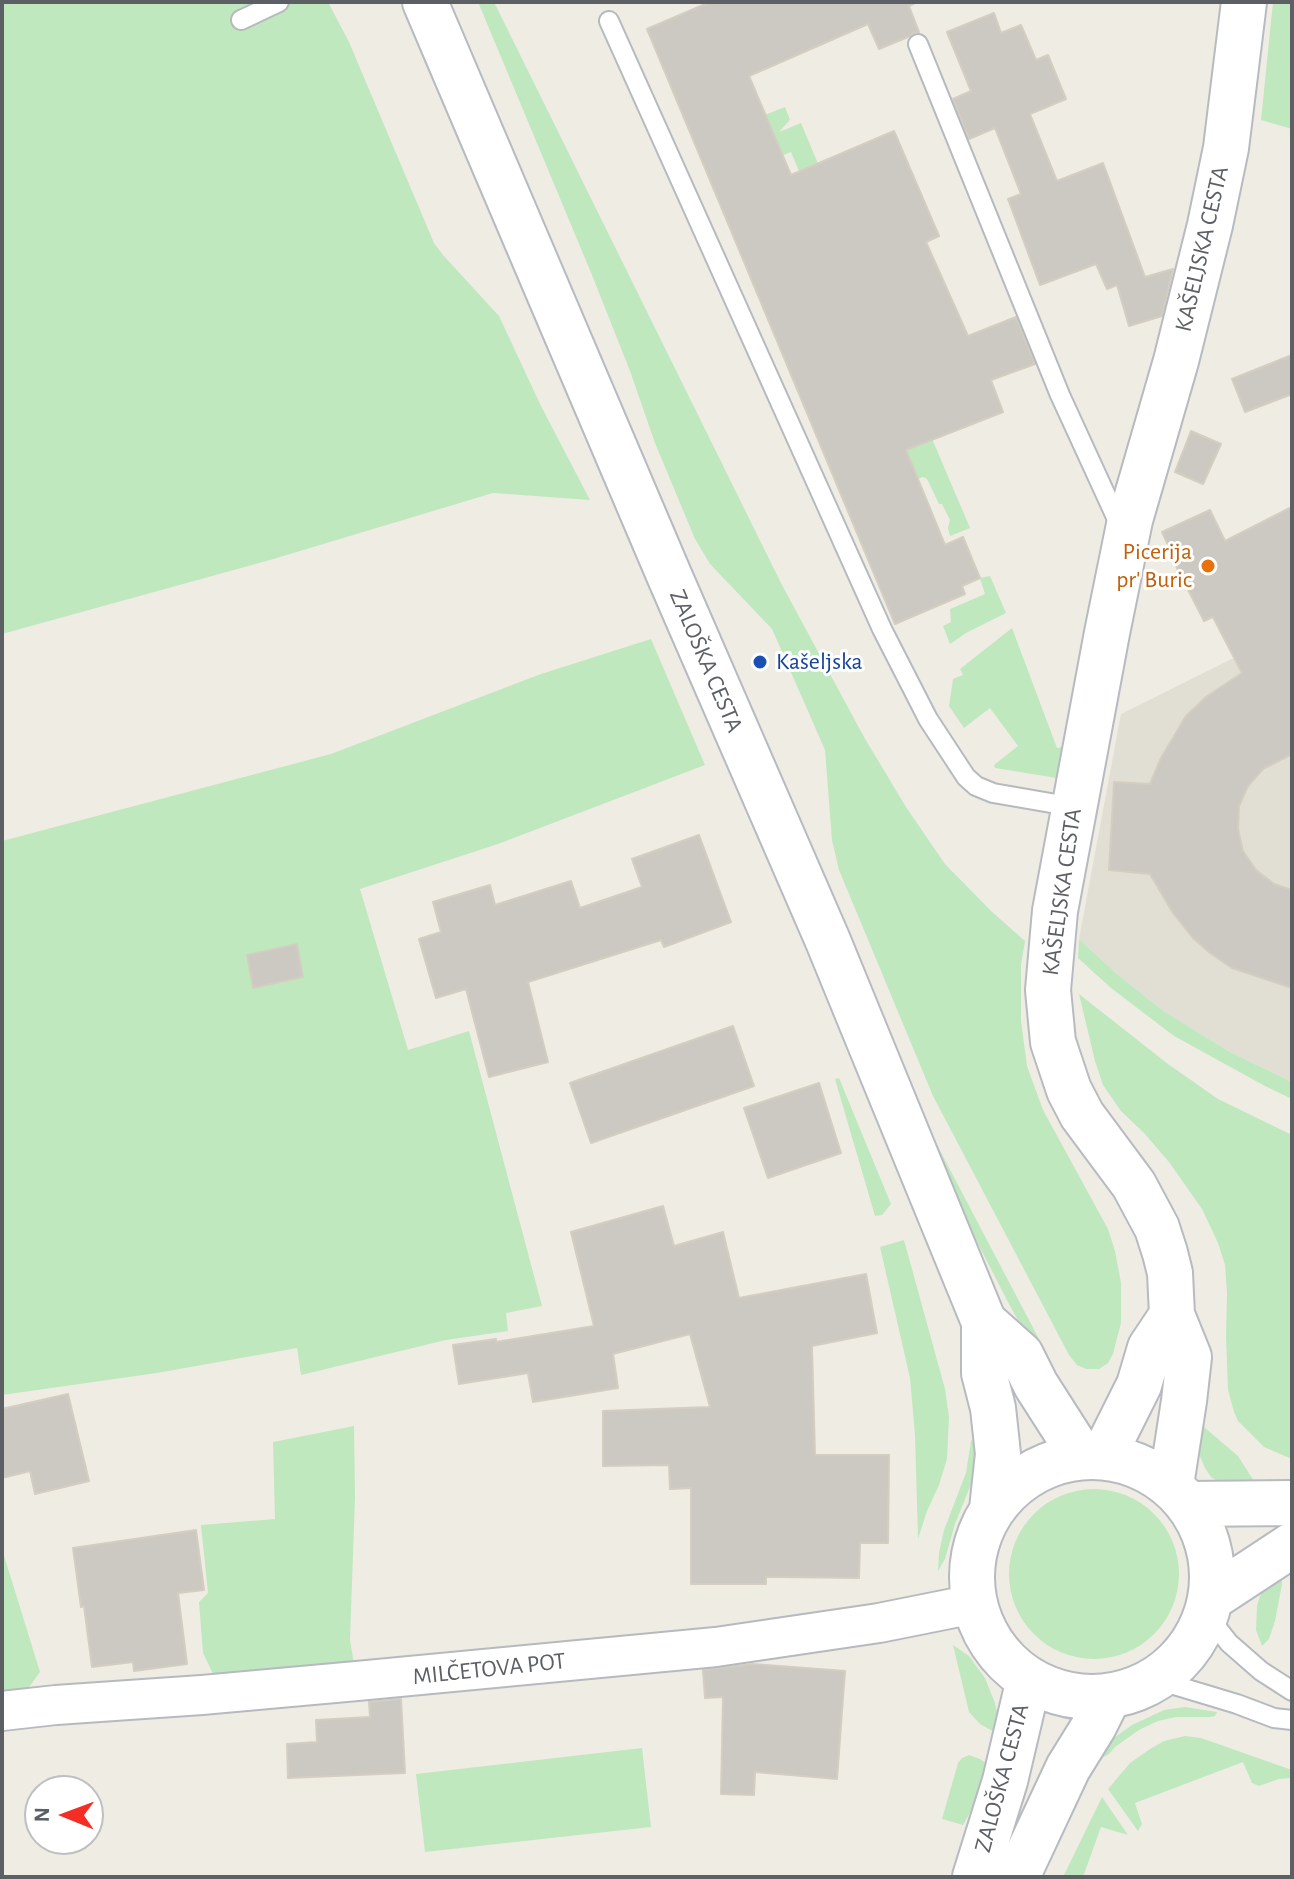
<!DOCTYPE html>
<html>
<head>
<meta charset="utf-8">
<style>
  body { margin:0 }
  #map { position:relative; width:1294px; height:1879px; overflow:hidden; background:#efece4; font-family:"Alegreya Sans",sans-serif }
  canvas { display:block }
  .frame { position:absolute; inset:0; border:4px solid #5c6065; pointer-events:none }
  .north { position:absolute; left:24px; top:1775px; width:80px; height:80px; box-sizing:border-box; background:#fff; border:2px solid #bebfc1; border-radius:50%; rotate:271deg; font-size:22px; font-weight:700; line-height:32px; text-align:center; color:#5c6065 }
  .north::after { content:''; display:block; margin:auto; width:28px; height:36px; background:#f42e25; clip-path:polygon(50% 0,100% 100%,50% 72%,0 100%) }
</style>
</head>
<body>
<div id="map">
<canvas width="1294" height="1879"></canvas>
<div class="frame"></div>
<div class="north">N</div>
</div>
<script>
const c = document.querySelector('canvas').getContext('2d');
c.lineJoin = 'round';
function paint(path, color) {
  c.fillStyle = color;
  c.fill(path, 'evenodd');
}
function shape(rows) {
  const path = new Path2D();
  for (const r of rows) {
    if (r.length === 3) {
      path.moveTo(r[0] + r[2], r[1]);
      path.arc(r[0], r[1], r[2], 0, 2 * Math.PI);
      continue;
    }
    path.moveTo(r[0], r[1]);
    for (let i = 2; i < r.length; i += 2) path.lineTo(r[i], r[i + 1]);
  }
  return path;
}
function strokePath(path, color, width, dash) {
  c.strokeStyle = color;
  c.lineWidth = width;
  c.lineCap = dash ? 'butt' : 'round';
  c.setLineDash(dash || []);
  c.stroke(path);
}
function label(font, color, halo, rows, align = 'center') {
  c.font = font + ' "Alegreya Sans",sans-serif';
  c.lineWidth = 6;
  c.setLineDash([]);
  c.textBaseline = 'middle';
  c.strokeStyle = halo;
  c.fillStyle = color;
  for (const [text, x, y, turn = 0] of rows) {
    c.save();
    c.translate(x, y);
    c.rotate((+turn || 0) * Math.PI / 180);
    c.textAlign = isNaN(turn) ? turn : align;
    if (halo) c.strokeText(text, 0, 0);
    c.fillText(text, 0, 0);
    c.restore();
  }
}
const education = shape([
  [1292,629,1292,1082,1230,1052,1162,1010,1117,974,1079,939,1121,714]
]);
const green = shape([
  [2,2,328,2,349,42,434,243,443,255,499,316,541,406,590,500,493,493,270,560,2,634],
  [478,2,494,2,782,585,864,737,906,807,945,864,991,911,1025,941,1021,965,1021,1021,1027,1066,1043,1110,1108,1229,1115,1251,1121,1283,1121,1323,1113,1354,1108,1363,1099,1369,1086,1369,1077,1365,1069,1355,933,1096,839,870,832,840,825,750,772,629,710,564,695,539,655,443,630,371,592,275],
  [1273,2,1292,2,1292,129,1261,120],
  [785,107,790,120,779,132,801,123,832,197,801,176,791,152,752,168,734,127],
  [913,394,970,528,950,536,948,528,950,520,942,504,939,504,927,479,923,477,906,483,897,463],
  [990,576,1006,613,966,633,950,644,943,626,951,622,950,609,985,594,980,578],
  [1012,628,1057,748,1068,746,1063,779,995,768,994,765,1018,746,990,708,964,728,949,706,953,679,963,675,960,669],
  [651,639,705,765,498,844,360,889,408,1050,469,1031,542,1306,506,1313,508,1331,446,1340,301,1375,297,1348,157,1373,2,1395,2,841,331,754,541,674],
  [1079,939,1117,974,1162,1010,1230,1052,1292,1082,1292,1099,1265,1086,1174,1036,1111,988,1078,958],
  [1079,994,1168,1064,1218,1099,1292,1135,1292,1459,1264,1447,1238,1421,1234,1412,1228,1390,1226,1337,1227,1293,1225,1265,1218,1243,1202,1209,1169,1162,1144,1133,1121,1111,1103,1085,1095,1061],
  [839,1078,891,1204,882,1215,875,1216,835,1079],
  [926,1124,1050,1360,1042,1363,1010,1306,975,1238],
  [904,1240,945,1389,949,1417,947,1459,939,1485,927,1511,918,1539,915,1435,910,1378,880,1247],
  [1198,1422,1238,1456,1259,1489,1218,1482,1211,1477,1205,1468,1198,1452],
  [354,1426,355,1497,350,1640,356,1675,216,1680,203,1653,199,1602,208,1593,201,1525,275,1519,273,1442],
  [979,1431,974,1477,955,1524,945,1559,938,1571,939,1553,944,1530,966,1473,971,1441],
  [1094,1574,85],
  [2,1549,40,1672,22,1697,2,1700],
  [1281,1572,1282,1584,1275,1621,1269,1639,1262,1646,1256,1630,1257,1606,1260,1596,1267,1583],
  [953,1645,969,1656,985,1678,995,1703,999,1721,998,1734,980,1724,969,1712],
  [1185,1707,1217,1712,1215,1716,1210,1717,1176,1717,1158,1721,1139,1730,1115,1747,1109,1754,1100,1759,1092,1760,1115,1737,1132,1725,1164,1710],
  [1185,1736,1201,1738,1292,1770,1292,1778,1279,1779,1259,1786,1252,1783,1243,1762,1135,1803,1142,1824,1138,1831,1108,1789,1130,1763,1150,1749,1164,1741],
  [642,1748,651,1827,425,1852,416,1774],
  [969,1755,980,1759,992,1767,980,1795,963,1825,942,1819,958,1763,962,1758],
  [1102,1797,1128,1835,1101,1827,1083,1877,1063,1877]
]);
const building = shape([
  [710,2,917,2,909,6,919,32,913,33,908,37,879,49,868,24,749,76,791,175,894,131,939,236,926,242,968,336,1016,317,1035,364,991,380,1003,412,906,450,945,545,963,537,980,578,962,586,965,594,895,624,647,29,710,2],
  [994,13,1001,33,1021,25,1036,60,1048,55,1066,99,1030,114,1057,181,1103,163,1145,277,1173,269,1162,316,1129,326,1117,285,1107,289,1096,264,1040,285,1008,199,1021,194,995,128,969,139,953,99,971,91,947,32,994,13],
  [1292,355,1292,394,1245,412,1232,379,1292,355],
  [1191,431,1221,444,1203,484,1175,472,1191,431],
  [1292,507,1292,754,1263,769,1248,786,1239,806,1238,829,1243,851,1256,870,1274,884,1292,890,1292,988,1232,968,1210,953,1193,938,1173,913,1150,874,1109,870,1114,782,1150,784,1161,758,1186,716,1206,697,1242,673,1213,617,1204,621,1175,564,1177,564,1162,532,1210,510,1225,541,1292,507],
  [699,835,731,922,664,947,661,940,528,982,548,1062,489,1077,466,989,436,998,419,939,441,932,433,902,490,885,495,905,571,881,580,908,642,887,632,859,699,835],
  [297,944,303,977,253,988,247,955,297,944],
  [733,1026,754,1086,591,1143,570,1083,733,1026],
  [819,1083,841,1153,768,1178,744,1108,819,1083],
  [663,1206,674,1246,723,1232,739,1298,866,1274,877,1333,812,1346,815,1455,889,1455,888,1543,860,1543,859,1578,782,1577,766,1577,766,1584,691,1584,691,1488,670,1489,669,1465,603,1466,603,1411,710,1407,690,1334,613,1354,618,1388,533,1402,528,1373,459,1384,453,1345,496,1339,496,1342,594,1326,571,1232,663,1206],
  [68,1394,89,1481,35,1494,30,1471,2,1478,2,1409,68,1394],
  [196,1530,204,1590,178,1593,187,1664,134,1671,133,1662,92,1667,84,1606,81,1607,73,1548,196,1530],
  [753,1664,845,1671,837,1779,755,1772,754,1795,721,1794,723,1697,705,1698,703,1670,753,1664],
  [401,1699,405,1773,288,1778,287,1744,317,1742,316,1720,370,1717,369,1702,401,1699]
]);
const lane = shape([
  [241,20,279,2],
  [609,21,882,629,928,719,966,777,976,786,993,793,1074,807],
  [918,44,1060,395,1121,528],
  [1207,1615,1229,1643,1261,1671,1292,1691],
  [1154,1679,1237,1704,1274,1718,1292,1720]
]);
const street = shape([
  [2,1711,56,1705,202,1695,357,1681,716,1647,879,1623,974,1604]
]);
const secondary = shape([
  [425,2,669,575,828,941,984,1322,984,1373,993,1408,998,1454,992,1509],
  [984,1322,1021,1355,1036,1385,1082,1457],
  [1103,1457,1139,1385,1150,1348,1172,1315],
  [1092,1577,120],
  [1171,1485,1184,1401,1189,1357,1172,1315,1170,1273,1165,1253,1157,1228,1134,1185,1082,1115,1069,1090,1053,1042,1048,990,1055,911,1107,633,1130,520,1176,361,1210,225,1226,148,1244,2],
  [1188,1504,1292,1503],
  [1210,1599,1292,1545],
  [975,1877,1005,1781,1029,1679],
  [1017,1877,1068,1768,1094,1726,1109,1696]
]);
const markers = [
  [1208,566,8,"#e8710a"],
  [760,662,8,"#1a4fb4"]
];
const streetNames = [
  ["KAŠELJSKA CESTA",1202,249,-77],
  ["ZALOŠKA CESTA",706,661,67],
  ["KAŠELJSKA CESTA",1062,892,-82],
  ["MILČETOVA POT",489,1669,-6],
  ["ZALOŠKA CESTA",1002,1778,-75]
];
const foodNames = [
  ["Picerija",1192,552],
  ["pr' Buric",1192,580]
];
const transitNames = [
  ["Kašeljska",776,662]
];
paint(education, '#e1ded4');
paint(green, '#c0e8be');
paint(building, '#ccc9c3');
strokePath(building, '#d4cec1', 2);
strokePath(lane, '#b6babf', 22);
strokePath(street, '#b6babf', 42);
strokePath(secondary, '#b7bbc1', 48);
strokePath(lane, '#fff', 18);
strokePath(street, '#fff', 38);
strokePath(secondary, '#fff', 44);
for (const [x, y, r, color] of markers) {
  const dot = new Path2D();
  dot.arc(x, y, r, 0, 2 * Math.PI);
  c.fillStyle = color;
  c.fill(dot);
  strokePath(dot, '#fff', 3);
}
label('24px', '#5c6065', '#fff', streetNames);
label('24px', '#c56008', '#fff', foodNames, 'right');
label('24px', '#164399', '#fff', transitNames, 'left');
</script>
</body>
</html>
